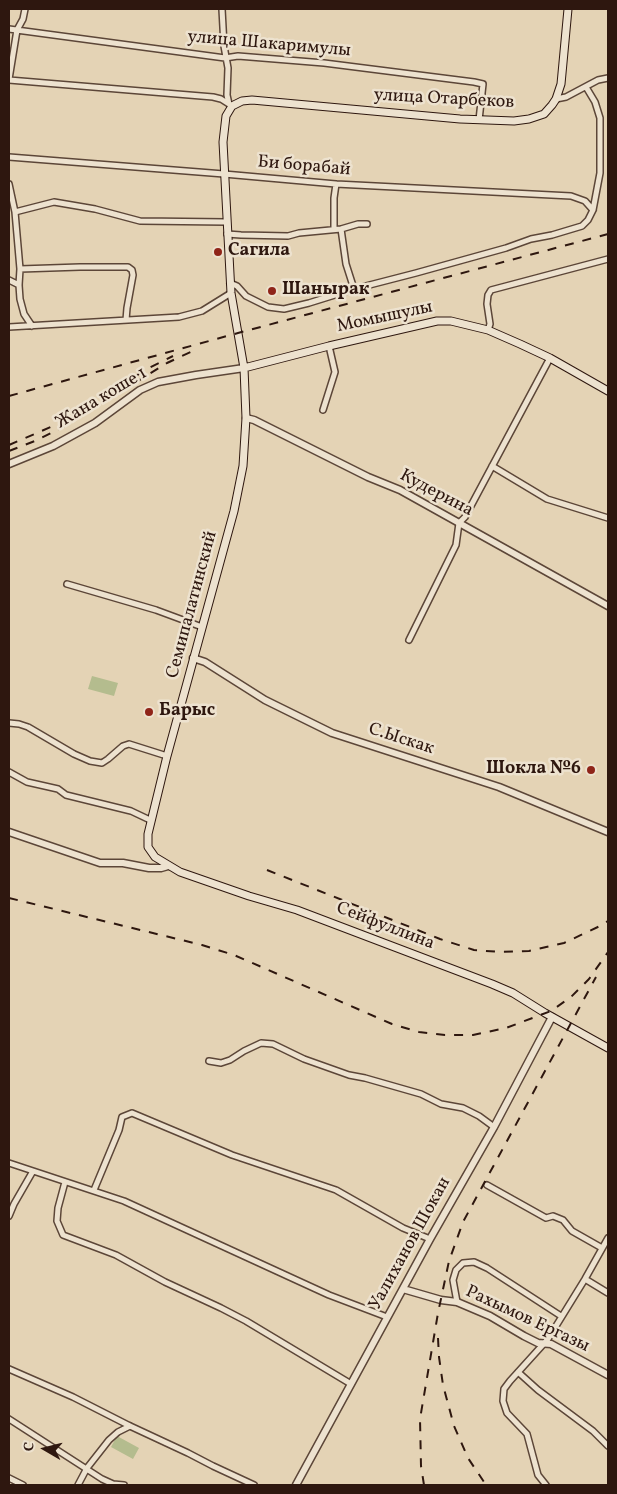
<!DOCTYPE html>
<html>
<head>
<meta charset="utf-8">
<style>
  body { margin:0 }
  #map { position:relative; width:617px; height:1494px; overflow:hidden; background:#e4d3b5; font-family:Vollkorn,serif }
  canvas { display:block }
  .frame { position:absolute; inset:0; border:10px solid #2e170f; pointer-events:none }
  .north { position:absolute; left:20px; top:1424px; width:50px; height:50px; -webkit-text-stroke:4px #ede2cf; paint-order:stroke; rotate:278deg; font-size:14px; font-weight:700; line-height:20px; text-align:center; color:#2e170f }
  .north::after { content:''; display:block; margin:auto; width:18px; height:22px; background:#2e170f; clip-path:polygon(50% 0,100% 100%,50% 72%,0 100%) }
</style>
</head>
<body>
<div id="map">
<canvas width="617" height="1494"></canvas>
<div class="frame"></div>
<div class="north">С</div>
</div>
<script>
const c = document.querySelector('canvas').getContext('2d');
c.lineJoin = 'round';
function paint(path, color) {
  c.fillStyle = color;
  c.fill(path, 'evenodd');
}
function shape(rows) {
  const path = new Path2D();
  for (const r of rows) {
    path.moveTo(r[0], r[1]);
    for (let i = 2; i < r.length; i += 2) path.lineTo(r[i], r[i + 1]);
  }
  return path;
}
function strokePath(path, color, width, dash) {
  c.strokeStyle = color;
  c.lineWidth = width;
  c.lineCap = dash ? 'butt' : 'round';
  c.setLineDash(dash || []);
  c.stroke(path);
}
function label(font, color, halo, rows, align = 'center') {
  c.font = font + ' Vollkorn,serif';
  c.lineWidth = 5;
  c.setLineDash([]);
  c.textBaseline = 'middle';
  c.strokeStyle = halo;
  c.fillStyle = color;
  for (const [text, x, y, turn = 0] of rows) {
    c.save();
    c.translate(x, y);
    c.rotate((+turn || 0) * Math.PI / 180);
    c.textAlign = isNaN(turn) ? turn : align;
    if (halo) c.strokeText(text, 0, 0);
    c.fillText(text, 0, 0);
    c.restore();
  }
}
const green = shape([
  [92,676,118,683,114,696,88,689],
  [117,1436,139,1448,133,1459,111,1447]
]);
const minor = shape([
  [222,9,224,46,228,68,227,95,229,104],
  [9,29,225,58,238,56,324,63,474,82,483,84,479,120],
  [9,79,17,30,23,19,25,9],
  [9,80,213,97,221,99,232,106],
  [556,99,566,97,598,80,608,78],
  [9,157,224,174,336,184,571,196,585,201,593,210],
  [9,184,15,212,20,269,19,285,20,299,24,314,32,326],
  [15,212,54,202,95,209,140,221,226,222],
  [334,229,334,198,336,184],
  [341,229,346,264,354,289],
  [227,234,241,235,288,236,299,233,341,229,358,224,367,224],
  [20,269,80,267,128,267,132,270,133,275,127,308,126,320],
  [9,280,19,285],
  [230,283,237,286,246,296,268,307,284,309,309,303,354,289,416,273,506,248,531,239,552,235,582,226,588,220,593,210,600,173,600,118,595,102,586,87],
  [9,327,179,317,202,311,231,293],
  [488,330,490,324,487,304,488,295,491,290,608,259],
  [323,410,335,372,329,346],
  [492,466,547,499,608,518],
  [67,584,156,610,202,627],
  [409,640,456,545,459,523,465,517,550,358],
  [9,723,19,724,28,727,74,754,90,761,102,763,108,759,123,746,129,744,167,756],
  [9,772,27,782,58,789,66,795,131,811,150,820],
  [209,1061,221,1063,230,1060,244,1051,261,1043,273,1044,304,1059,349,1075,365,1078,421,1094,441,1104,463,1108,479,1116,494,1127],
  [9,1163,124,1201,329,1295,387,1317],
  [65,1182,58,1208,57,1221,63,1235,116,1255,165,1282,221,1308,246,1321,351,1384],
  [487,1185,546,1218,553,1216,563,1220,572,1231,602,1248],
  [94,1190,119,1130,122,1117,132,1113,232,1155,336,1190,403,1228,430,1239],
  [9,1216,14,1204,33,1171],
  [585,1279,608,1293],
  [457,1302,453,1280,456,1270,463,1263,474,1262,487,1268,561,1316],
  [9,1369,73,1397,130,1426,188,1453,213,1466,254,1485],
  [518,1372,538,1390,593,1431,608,1446],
  [9,1419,102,1479,113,1484,124,1485],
  [9,1478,23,1485],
  [78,1485,87,1468,109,1440,118,1432,130,1426],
  [546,1485,538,1475,527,1434,507,1413,503,1401,504,1389,510,1381,548,1339,585,1279,608,1238]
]);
const tertiary = shape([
  [246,418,254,420,368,477,400,490,608,606],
  [9,464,53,446,95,423,140,390,158,382,196,375,244,368],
  [193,658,205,662,265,700,332,733,499,787,608,832],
  [9,832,100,863,123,863,149,868,161,868,168,866],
  [403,1289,441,1300,457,1302,490,1316,524,1336,538,1343,551,1344,608,1375],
  [296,1485,430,1239,494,1127,552,1017]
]);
const secondary = shape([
  [568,9,561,84,556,99,552,105,544,114,529,119,514,121,460,119,252,100,242,101,232,106,226,116,223,142,231,293,244,368,246,418,243,466,234,511,167,756,148,834,148,847,155,857,180,872,249,896,297,910,492,984,513,993,545,1013,608,1048],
  [244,368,329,346,437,321,451,321,488,330,520,344,550,358,608,391]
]);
const rail = shape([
  [9,396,238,333,608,234],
  [9,445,60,423,147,369,173,356],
  [9,451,35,441,63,427,167,363,195,350],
  [267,870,440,939,474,950,500,952,529,951,564,943,600,926,608,921],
  [9,898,202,945,234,955,392,1024,419,1032,445,1035,473,1035,506,1028,551,1011,571,997,589,979,608,952],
  [438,1338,439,1357,443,1385,454,1426,468,1458,486,1485],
  [424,1485,421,1466,420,1419,438,1313,449,1261,463,1222,596,977]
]);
const markers = [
  [218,252,5,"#8f2418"],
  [272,291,5,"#8f2418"],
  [149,712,5,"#8f2418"],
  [591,770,5,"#8f2418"]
];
const streetNames = [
  ["улица Шакаримулы",269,45,5],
  ["улица Отарбеков",444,100,3],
  ["Би борабай",304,167,5],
  ["Момышулы",385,318,-12],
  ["Жана коше 1",102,399,-31],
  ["Кудерина",436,494,28],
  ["Семипалатинский",193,605,-75],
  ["С.Ыскак",401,740,18],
  ["Сейфуллина",385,927,21],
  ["Уалиханов Шокан",411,1244,-61],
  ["Рахымов Ергазы",527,1320,25]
];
const poiNames = [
  ["Сагила",228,252],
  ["Шанырак",282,291],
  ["Барыс",159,712],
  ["Шокла №6",581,770,"right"]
];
paint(green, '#b4bc8e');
strokePath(minor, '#5c4638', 8);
strokePath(tertiary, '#5c4638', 9);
strokePath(secondary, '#2e170f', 9);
strokePath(minor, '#ede2cf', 5);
strokePath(tertiary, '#ede2cf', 6);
strokePath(secondary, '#ede2cf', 7);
strokePath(rail, '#2e170f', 2, [9, 9]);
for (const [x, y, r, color] of markers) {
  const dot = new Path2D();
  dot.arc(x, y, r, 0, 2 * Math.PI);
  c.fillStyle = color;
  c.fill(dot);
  strokePath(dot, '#ede2cf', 2);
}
label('18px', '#2e170f', '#ede2cf', streetNames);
label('bold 18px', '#2e170f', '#ede2cf', poiNames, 'left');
</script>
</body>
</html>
